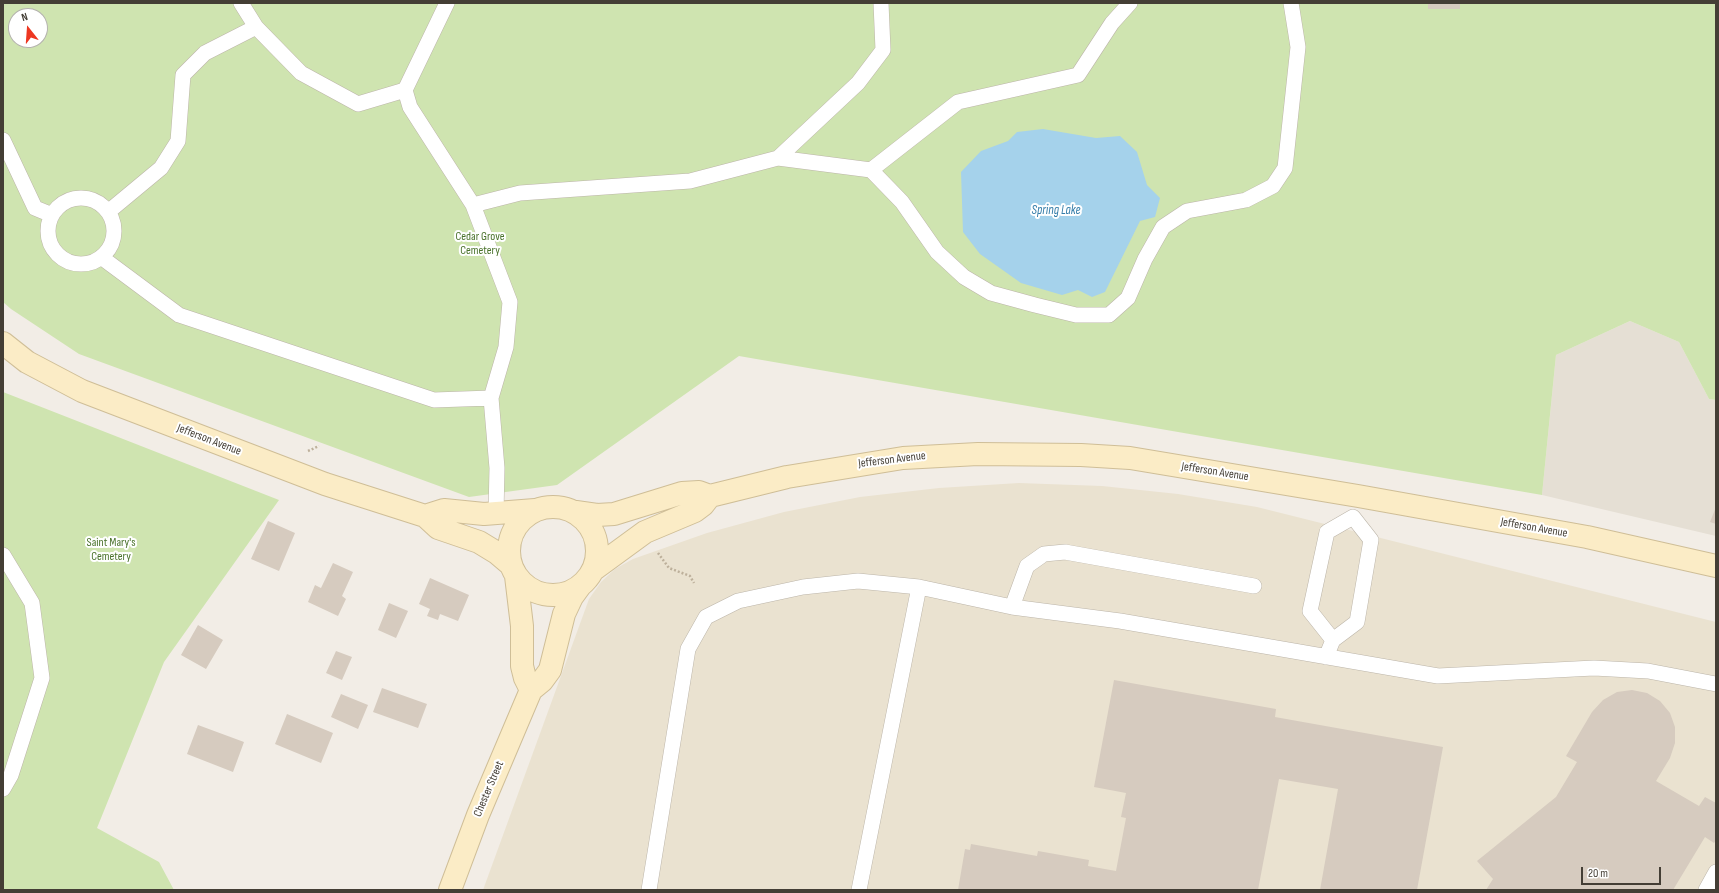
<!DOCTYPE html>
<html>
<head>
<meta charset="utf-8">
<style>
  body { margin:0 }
  #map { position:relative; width:1719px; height:893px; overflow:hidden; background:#f2ede6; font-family:"Sofia Sans Condensed",sans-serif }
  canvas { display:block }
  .frame { position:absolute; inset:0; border:4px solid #443e35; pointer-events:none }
  .north { position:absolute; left:8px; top:8px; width:40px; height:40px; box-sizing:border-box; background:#fff; border:1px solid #b4b2ae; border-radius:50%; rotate:343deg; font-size:11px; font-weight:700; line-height:16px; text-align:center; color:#443e35 }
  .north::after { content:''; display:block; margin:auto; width:14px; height:18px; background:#ed3721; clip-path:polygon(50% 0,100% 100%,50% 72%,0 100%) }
  .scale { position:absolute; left:1581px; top:867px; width:80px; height:18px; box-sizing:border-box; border:2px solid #443e35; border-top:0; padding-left:5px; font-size:12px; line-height:14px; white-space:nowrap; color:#443e35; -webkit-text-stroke:3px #fff; paint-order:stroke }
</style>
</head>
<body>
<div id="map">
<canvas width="1719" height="893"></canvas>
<div class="frame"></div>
<div class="north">N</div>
<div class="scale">20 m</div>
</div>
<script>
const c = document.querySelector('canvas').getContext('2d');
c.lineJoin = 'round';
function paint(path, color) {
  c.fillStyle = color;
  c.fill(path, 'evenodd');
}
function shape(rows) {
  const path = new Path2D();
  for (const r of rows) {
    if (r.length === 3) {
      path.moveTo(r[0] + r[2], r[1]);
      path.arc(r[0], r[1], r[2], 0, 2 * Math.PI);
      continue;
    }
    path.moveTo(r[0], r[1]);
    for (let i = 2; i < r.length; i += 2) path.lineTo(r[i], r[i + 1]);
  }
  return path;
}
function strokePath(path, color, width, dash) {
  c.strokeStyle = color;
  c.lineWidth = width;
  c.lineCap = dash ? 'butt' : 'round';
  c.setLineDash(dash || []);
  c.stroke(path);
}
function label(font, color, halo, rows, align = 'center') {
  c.font = font + ' "Sofia Sans Condensed",sans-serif';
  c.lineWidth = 4;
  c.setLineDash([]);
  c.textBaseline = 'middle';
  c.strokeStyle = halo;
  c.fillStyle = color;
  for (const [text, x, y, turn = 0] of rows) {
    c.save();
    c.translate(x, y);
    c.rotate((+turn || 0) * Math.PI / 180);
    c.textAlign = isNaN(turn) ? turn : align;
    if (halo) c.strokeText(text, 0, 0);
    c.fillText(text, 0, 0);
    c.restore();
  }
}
const residential = shape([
  [1630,321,1679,342,1709,399,1716,400,1716,536,1542,495,1556,355]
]);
const education = shape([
  [1019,483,1102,486,1178,494,1257,507,1716,622,1716,890,483,890,589,599,601,582,615,569,633,559,707,533,784,512,860,497,939,488]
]);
const green = shape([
  [3,3,1716,3,1716,400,1709,399,1679,342,1630,321,1556,355,1542,495,739,356,557,485,469,497,79,354,11,309,3,302],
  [16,16,40,16,40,40,16,40],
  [3,392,279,500,164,662,97,828,159,862,174,890,3,890]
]);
const water = shape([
  [1043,129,1096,138,1120,136,1137,152,1147,185,1160,198,1155,217,1140,221,1105,292,1092,297,1078,290,1062,295,1021,283,980,254,963,232,961,172,981,151,1008,141,1017,132]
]);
const building = shape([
  [1428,3,1460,3,1460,9,1428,9],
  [1716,507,1716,524,1710,522],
  [268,521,295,533,279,571,251,559],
  [333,563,353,572,342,596,346,599,338,616,308,602,315,585,321,588],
  [430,578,469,595,458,621,440,614,438,620,427,616,430,609,419,604],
  [389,603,408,611,396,638,378,630],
  [198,625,223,640,206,669,181,655],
  [336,651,352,657,342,680,326,673],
  [1114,680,1276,709,1275,717,1443,747,1417,890,1320,890,1338,789,1279,779,1258,890,958,890,965,849,970,850,971,844,1037,856,1038,851,1089,860,1088,866,1116,871,1126,818,1121,817,1126,793,1094,787],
  [382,688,427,704,418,728,373,712],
  [1632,690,1647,693,1660,701,1670,713,1675,727,1675,743,1670,758,1656,781,1699,806,1705,797,1716,803,1716,840,1714,843,1705,837,1673,890,1486,890,1493,879,1477,861,1556,797,1577,762,1566,756,1592,712,1603,700,1617,692],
  [341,694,368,705,358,729,331,717],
  [287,714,333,733,321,763,275,744],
  [198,725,244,742,233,772,187,754]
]);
const path = shape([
  [308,451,319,446],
  [658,553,669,568,690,576,694,583]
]);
const lane = shape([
  [241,3,256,27],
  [447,3,405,90,410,107,473,205,520,193,690,181,778,158,871,170,958,102,1078,75,1112,23,1130,3],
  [3,140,35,208,52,215],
  [778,158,858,83,883,50,881,3],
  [871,170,902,202,937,252,964,277,991,293,1035,305,1076,315,1109,315,1128,298,1145,259,1163,227,1187,211,1246,200,1273,186,1285,168,1298,47,1291,3],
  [81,231,33],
  [473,205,510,302,506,347,491,398,497,468,496,514],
  [108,212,161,168,178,141,183,75,205,53,256,27,301,73,358,104,405,90],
  [101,257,179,315,434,400,491,398],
  [3,555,32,603,42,678,11,775,3,789],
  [1012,607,1027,566,1044,554,1065,552,1254,586],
  [1326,657,1333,640,1357,622,1371,540,1353,517,1327,532,1310,611,1333,640],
  [649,890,688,649,706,617,738,601,803,587,858,581,919,587,1012,607,1120,621,1438,676,1594,668,1648,671,1716,684],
  [859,890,919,587],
  [1706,890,1716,872]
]);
const secondary = shape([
  [3,343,27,362,82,391,325,484,425,516,438,528,479,542,497,553,510,564],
  [553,551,44],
  [576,512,597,515,614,514,682,493,699,492,710,496,787,477,903,458,978,454,1081,455,1130,458,1358,496,1587,537,1716,566],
  [425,516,444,510,484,514,535,510],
  [593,570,645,532,695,511,703,505,710,496],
  [516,576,522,626,522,666,525,678,531,690],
  [450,890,478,815,531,690,542,681,550,670,564,614,572,597,580,586]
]);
const parkNames = [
  ["Cedar Grove",480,237],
  ["Cemetery",480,251],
  ["Saint Mary's",111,543],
  ["Cemetery",111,557]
];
const streetNames = [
  ["Jefferson Avenue",209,440,21],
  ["Jefferson Avenue",892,460,-7],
  ["Jefferson Avenue",1215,472,9],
  ["Jefferson Avenue",1534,528,10],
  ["Chester Street",489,789,-67]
];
const waterNames = [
  ["Spring Lake",1056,211]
];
paint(residential, '#e5dfd4');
paint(education, '#eae2d0');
paint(green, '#cfe4b0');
paint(water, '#a5d2eb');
paint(building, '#d6cbbf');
strokePath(lane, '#bcb5a9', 16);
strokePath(secondary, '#cfbe97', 24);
strokePath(path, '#bdb09b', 2.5, [2, 2]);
strokePath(lane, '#fff', 15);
strokePath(secondary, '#fbecc6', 22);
label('12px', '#4a722c', '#fff', parkNames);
label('12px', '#443e35', '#fff', streetNames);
label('italic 13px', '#357da9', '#fff', waterNames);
</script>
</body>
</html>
